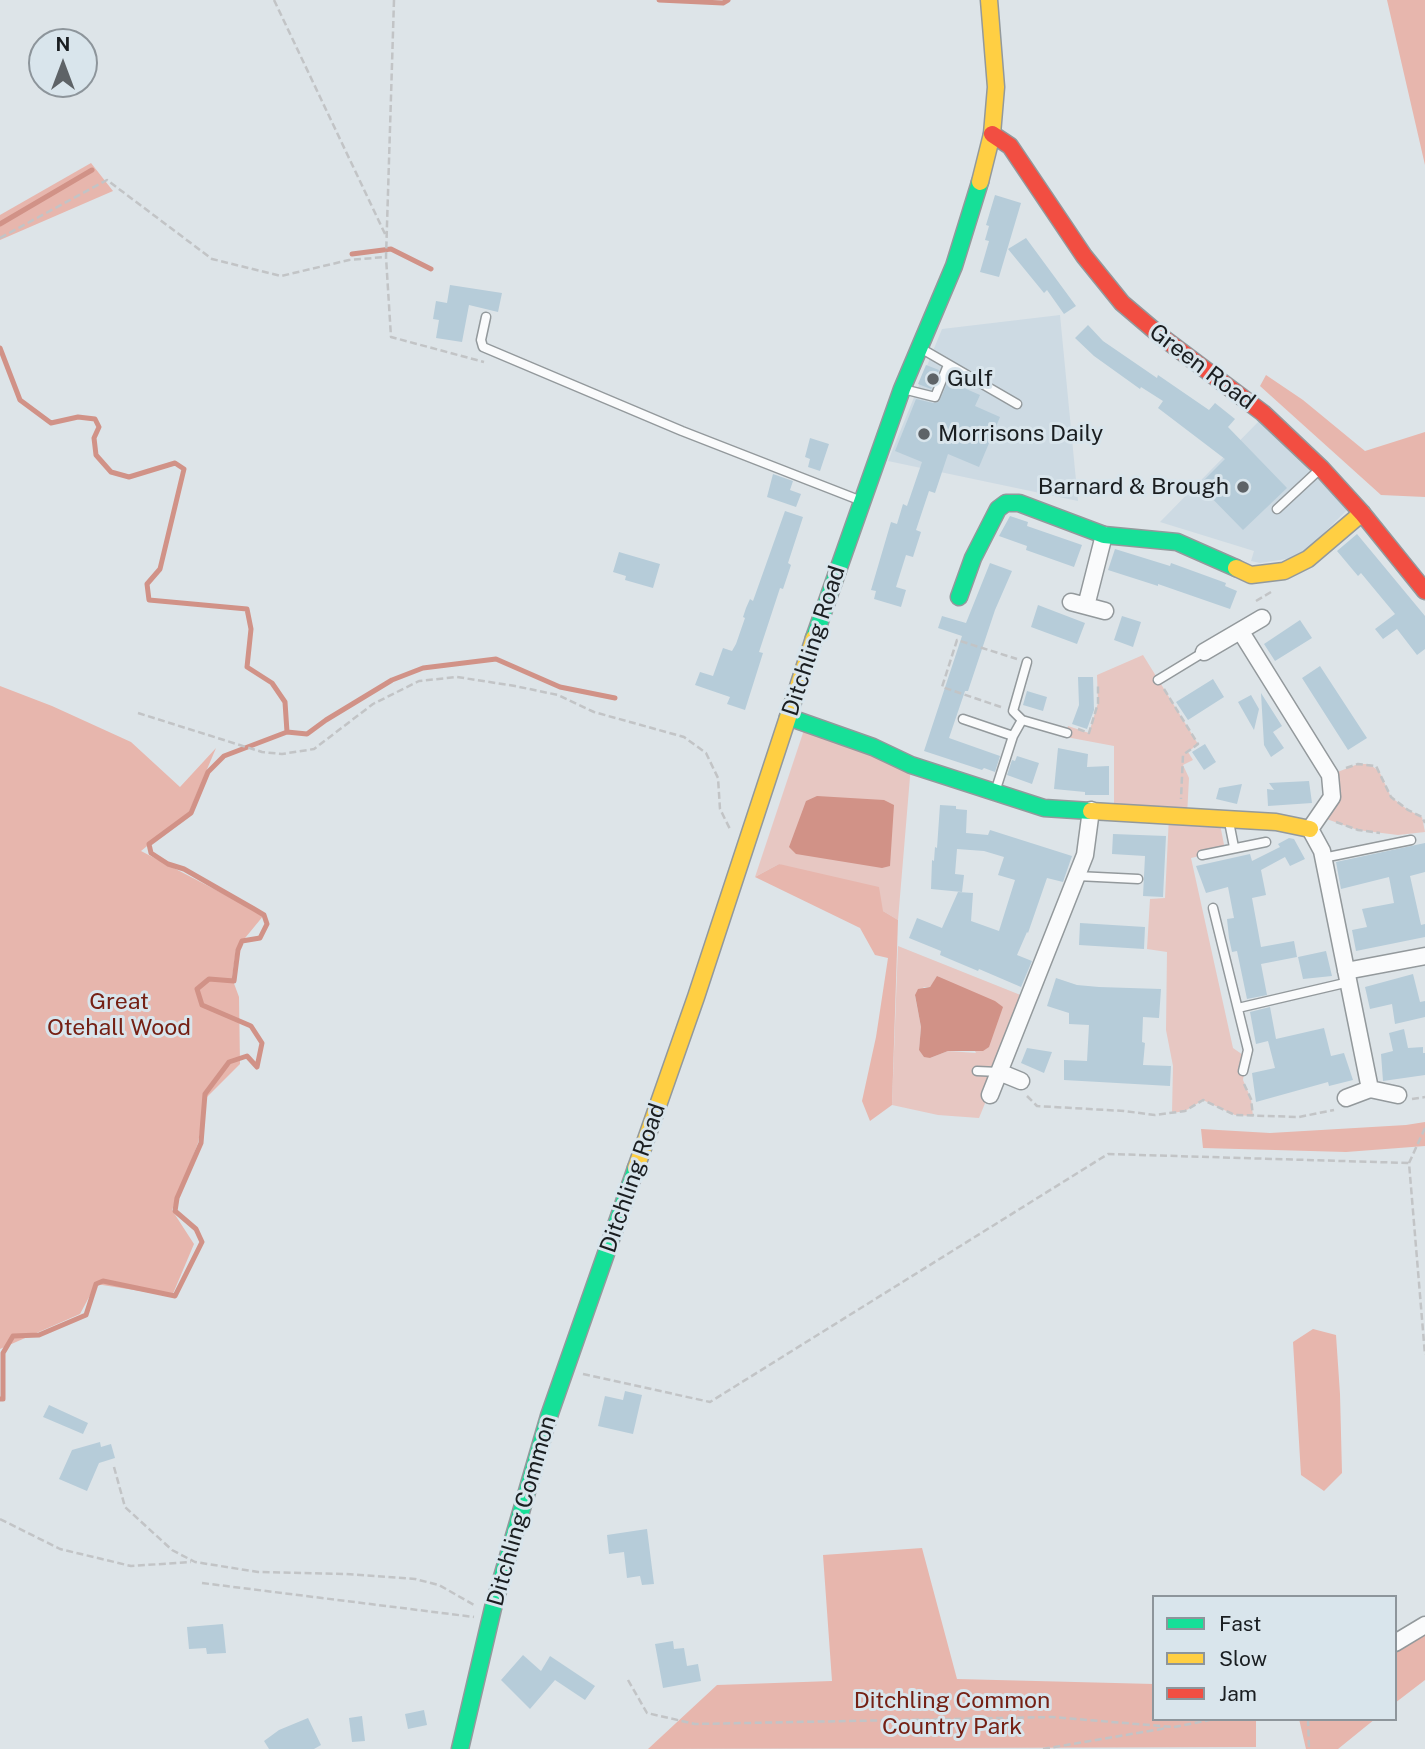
<!DOCTYPE html>
<html>
<head>
<meta charset="utf-8">
<style>
  body { margin:0 }
  #map { position:relative; width:1425px; height:1749px; overflow:hidden; background:#dde4e8; font-family:"Public Sans",sans-serif }
  canvas { display:block }
  .legend { position:absolute; left:1152px; top:1595px; width:245px; height:126px; box-sizing:border-box; background:#d9e5ec; border:2px solid #8d959b; margin:0; padding:9px 12px; list-style:none; font-size:21px; color:#1a1e21 }
  .legend li { display:flex; align-items:center; gap:14px; height:35px }
  .legend b { width:35px; border:2px solid #8d959b }
  .north { position:absolute; left:28px; top:28px; width:70px; height:70px; box-sizing:border-box; background:#d9e5ec; border:2px solid #8d959b; border-radius:50%; rotate:0deg; font-size:19px; font-weight:700; line-height:28px; text-align:center; color:#1a1e21 }
  .north::after { content:''; display:block; margin:auto; width:24px; height:32px; background:#5e6367; clip-path:polygon(50% 0,100% 100%,50% 72%,0 100%) }
</style>
</head>
<body>
<div id="map">
<canvas width="1425" height="1749"></canvas>
<ul class="legend">
<li><b style="height:9px;background:#16e098"></b>Fast</li>
<li><b style="height:9px;background:#ffcf43"></b>Slow</li>
<li><b style="height:9px;background:#f24e42"></b>Jam</li>
</ul>
<div class="north">N</div>
</div>
<script>
const c = document.querySelector('canvas').getContext('2d');
c.lineJoin = 'round';
function paint(path, color) {
  c.fillStyle = color;
  c.fill(path, 'evenodd');
}
function shape(rows) {
  const path = new Path2D();
  for (const r of rows) {
    path.moveTo(r[0], r[1]);
    for (let i = 2; i < r.length; i += 2) path.lineTo(r[i], r[i + 1]);
  }
  return path;
}
function strokePath(path, color, width, dash) {
  c.strokeStyle = color;
  c.lineWidth = width;
  c.lineCap = dash ? 'butt' : 'round';
  c.setLineDash(dash || []);
  c.stroke(path);
}
function label(font, color, halo, rows, align = 'center') {
  c.font = font + ' "Public Sans",sans-serif';
  c.lineWidth = 6;
  c.setLineDash([]);
  c.textBaseline = 'middle';
  c.strokeStyle = halo;
  c.fillStyle = color;
  for (const [text, x, y, turn = 0] of rows) {
    c.save();
    c.translate(x, y);
    c.rotate((+turn || 0) * Math.PI / 180);
    c.textAlign = isNaN(turn) ? turn : align;
    if (halo) c.strokeText(text, 0, 0);
    c.fillText(text, 0, 0);
    c.restore();
  }
}
const built = shape([
  [1060,315,1078,501,888,461,942,329],
  [1259,421,1348,509,1300,557,1260,563,1251,561,1254,551,1160,522]
]);
const green = shape([
  [1143,655,1198,744,1188,752,1193,760,1183,765,1189,778,1187,816,1219,819,1225,850,1191,858,1233,1048,1246,1057,1243,1080,1251,1099,1253,1116,1235,1115,1203,1100,1185,1111,1172,1113,1173,1066,1166,1030,1167,952,1147,949,1150,899,1165,898,1169,816,1114,812,1114,746,1066,737,1068,726,1089,733,1098,703,1097,675],
  [806,724,911,765,898,920,883,911,779,864,755,877],
  [1358,764,1369,764,1379,771,1391,797,1408,810,1422,817,1425,832,1398,835,1358,830,1318,816,1330,775],
  [898,946,1028,998,979,1118,938,1115,892,1105],
  [938,976,976,1053,948,1051,930,1058,919,1050,921,1027,915,996,924,987,930,987]
]);
const forest = shape([
  [1387,0,1425,0,1425,165],
  [91,163,113,191,0,240,0,215],
  [1266,375,1303,400,1365,451,1425,432,1425,497,1381,495,1260,386],
  [0,686,52,706,131,742,180,787,216,748,189,812,141,851,264,915,236,949,232,978,239,997,240,1064,206,1098,198,1143,172,1210,194,1244,172,1296,96,1284,80,1314,0,1349],
  [779,864,879,887,883,911,898,920,892,1105,870,1121,862,1101,876,1037,888,958,875,955,860,928,755,877],
  [1425,1122,1425,1146,1346,1152,1203,1148,1201,1129,1270,1133,1406,1125],
  [1313,1329,1336,1335,1340,1394,1342,1473,1324,1491,1301,1475,1293,1342],
  [922,1548,957,1679,1154,1684,1154,1719,1256,1719,1256,1747,648,1749,717,1685,832,1681,823,1555],
  [1425,1626,1425,1680,1395,1703,1395,1653],
  [1299,1719,1375,1719,1338,1749,1306,1749]
]);
const water = shape([
  [817,796,884,800,894,805,890,866,882,868,796,854,789,847,806,801],
  [937,976,995,1001,1003,1007,989,1047,983,1051,948,1051,930,1058,924,1057,919,1050,921,1027,915,995,918,989,930,987]
]);
const stream = shape([
  [659,0,723,3,728,0],
  [0,224,92,170],
  [352,254,391,249,431,269],
  [0,348,20,400,51,423,78,417,95,419,99,427,94,438,96,455,111,472,129,477,175,463,184,469,160,569,147,584,149,600,247,609,251,629,247,667,272,683,285,702,287,732],
  [0,1399,3,1399,3,1353,13,1336,39,1335,86,1315,96,1284,103,1281,175,1296,202,1242,196,1229,175,1211,177,1198,201,1143,205,1094,229,1062,247,1056,257,1067,262,1043,251,1026,202,1005,197,989,209,979,234,981,238,950,242,941,260,938,267,924,264,915,254,909,184,869,168,864,151,853,149,844,191,813,208,772,224,756,287,732,307,734,326,720,392,680,423,668,496,659,560,687,615,698]
]);
const building = shape([
  [995,195,1021,203,999,277,980,272,989,241,985,240,989,226,986,225],
  [1026,238,1076,306,1064,314,1047,290,1044,293,1008,249],
  [450,285,502,293,498,312,469,305,462,342,436,338,439,320,433,319,436,301,447,303],
  [1088,325,1103,341,1157,378,1158,375,1209,410,1215,403,1235,419,1228,427,1287,488,1243,530,1199,485,1225,459,1158,408,1163,401,1141,387,1140,389,1094,356,1075,338],
  [926,365,939,370,931,389,918,384],
  [948,381,980,395,975,406,1000,417,979,467,948,454,935,493,929,491,916,530,921,532,913,557,906,555,896,587,906,590,901,607,874,599,876,591,871,590,891,522,897,524,903,504,907,506,922,462,895,451,916,399,933,403,939,402],
  [810,438,829,444,820,471,808,467,810,459,805,457],
  [773,474,793,481,790,490,801,494,796,507,767,497],
  [785,511,803,517,788,563,791,565,783,589,780,588,759,652,763,653,745,710,727,704,730,697,695,685,700,672,713,676,723,648,732,651,736,644,745,618,743,617,746,608,750,599,753,601],
  [1010,516,1028,522,1027,526,1082,545,1074,567,1026,550,1027,546,999,536],
  [1357,534,1425,616,1425,649,1417,655,1397,629,1383,639,1375,629,1395,614,1361,573,1358,576,1337,551],
  [1115,549,1170,566,1171,563,1226,583,1225,586,1237,591,1230,609,1158,584,1158,586,1108,570],
  [619,552,660,564,653,588,625,580,626,576,613,572],
  [990,563,1012,571,995,610,968,691,965,691,949,738,1000,756,995,772,984,768,982,770,924,751,962,636,938,628,942,616,966,623],
  [1038,605,1085,623,1077,644,1031,627],
  [1122,616,1141,622,1133,647,1114,640],
  [1300,620,1312,638,1275,661,1264,644],
  [1320,666,1367,738,1348,750,1302,678],
  [1078,677,1093,677,1094,710,1087,729,1072,724,1079,705],
  [1213,679,1224,697,1188,720,1176,702],
  [1027,691,1047,697,1043,711,1023,705],
  [1261,693,1282,726,1273,732,1284,748,1271,757,1264,745],
  [1251,695,1259,709,1254,730,1238,702],
  [1205,744,1216,762,1204,770,1192,752],
  [1058,748,1088,754,1087,767,1109,766,1109,795,1085,795,1085,792,1054,789],
  [1017,756,1039,763,1032,784,1007,775,1012,760,1015,761],
  [1309,781,1312,803,1268,806,1267,789,1274,790,1269,783],
  [1242,784,1237,804,1216,799,1219,788],
  [940,805,956,806,956,809,967,810,966,833,988,835,990,830,1072,856,1063,882,1047,878,1028,933,1027,932,1017,955,1032,961,1021,987,979,969,978,971,940,955,941,951,909,938,917,918,942,928,958,892,973,893,971,921,999,931,1015,880,998,875,1004,857,984,851,957,849,955,874,964,875,962,892,931,889,932,860,934,861,935,847,937,848],
  [1113,834,1166,836,1163,897,1143,896,1145,856,1112,854],
  [1289,838,1294,839,1305,859,1290,866,1285,857,1261,870,1266,895,1252,898,1261,947,1294,941,1297,957,1261,964,1267,995,1247,999,1237,951,1232,952,1229,938,1227,919,1234,918,1228,887,1206,893,1196,866,1250,854,1252,861,1280,847,1278,844],
  [1425,843,1425,872,1410,876,1421,925,1425,924,1425,937,1356,951,1352,930,1367,927,1362,909,1394,903,1389,877,1341,889,1336,862],
  [1080,923,1145,927,1144,949,1079,945],
  [1326,951,1332,976,1303,979,1298,957],
  [1413,974,1420,1002,1425,1001,1425,1017,1395,1024,1392,1004,1370,1009,1365,987],
  [1056,978,1077,985,1099,987,1161,989,1159,1018,1143,1017,1142,1042,1145,1043,1143,1065,1171,1066,1170,1086,1064,1080,1064,1060,1087,1061,1089,1025,1069,1024,1069,1013,1047,1006],
  [1270,1007,1276,1039,1324,1028,1331,1056,1344,1053,1353,1080,1329,1086,1328,1082,1256,1102,1252,1073,1275,1068,1268,1041,1256,1044,1250,1012],
  [1404,1029,1408,1048,1423,1047,1423,1053,1425,1053,1425,1075,1383,1081,1381,1054,1393,1051,1389,1033],
  [1027,1048,1052,1052,1044,1073,1021,1063],
  [625,1391,642,1395,633,1434,598,1426,605,1396,623,1400],
  [49,1405,88,1423,83,1434,43,1417],
  [100,1442,101,1447,111,1444,115,1458,99,1463,87,1491,59,1479,72,1450],
  [647,1529,654,1584,642,1585,640,1576,627,1578,624,1552,609,1554,607,1535],
  [223,1624,226,1653,207,1654,206,1648,189,1649,187,1627],
  [673,1641,674,1649,684,1648,687,1666,698,1664,701,1681,663,1688,655,1644],
  [523,1655,541,1671,550,1656,595,1686,585,1700,555,1680,530,1709,501,1680],
  [424,1710,427,1725,408,1729,405,1714],
  [362,1716,365,1741,352,1742,349,1718],
  [308,1718,321,1745,314,1749,269,1749,264,1741,279,1730]
]);
const path = shape([
  [274,0,386,236],
  [394,0,386,257,391,337,484,362],
  [0,238,107,180,212,259,281,276,349,260,385,257],
  [1256,601,1271,592],
  [1164,689,1198,744,1183,755,1181,799],
  [1001,707,942,687,957,640,1017,659],
  [138,713,262,752,282,754,314,749,373,704,419,681,457,677,515,686,558,695,594,712,684,737,706,753,718,778,720,809,731,831],
  [1078,729,1089,733,1098,703,1098,686],
  [1346,768,1358,764,1376,766,1391,797,1408,810,1422,817,1425,823],
  [1336,822,1358,830,1380,833],
  [1244,1084,1251,1099,1253,1116],
  [1027,1096,1037,1106,1124,1111,1155,1115,1185,1111,1203,1100,1235,1115,1299,1117,1334,1110],
  [1412,1099,1425,1097],
  [1425,1128,1409,1163,1425,1355],
  [583,1374,710,1402,1108,1154,1409,1163],
  [114,1467,125,1507,172,1550,195,1562,258,1572,346,1574,415,1579,439,1585,474,1605],
  [0,1519,60,1549,131,1566,191,1562],
  [202,1583,474,1617],
  [628,1680,647,1713,695,1724,1052,1717,1173,1727],
  [1308,1719,1309,1749],
  [1174,1727,1215,1719],
  [1043,1749,1167,1728]
]);
const lane = shape([
  [486,317,481,340,483,347,682,431,859,500],
  [922,349,1017,404],
  [903,389,935,397,948,365],
  [1277,509,1319,470],
  [1158,680,1204,652],
  [963,719,1013,736],
  [1022,720,1013,711,1027,662],
  [995,792,1013,736,1022,720,1067,733],
  [1229,822,1234,847],
  [1202,855,1266,842],
  [1323,858,1411,840],
  [1077,876,1138,879],
  [1213,908,1248,1050,1243,1071],
  [1238,1008,1349,982],
  [977,1071,999,1072]
]);
const street = shape([
  [1071,602,1105,611],
  [1086,606,1104,535],
  [1241,632,1330,775,1332,797,1310,829,1322,851,1370,1089],
  [1204,652,1262,618],
  [1346,971,1425,956],
  [999,1072,1021,1081],
  [990,1095,1085,855,1091,810],
  [1346,1098,1370,1089,1398,1095],
  [1395,1643,1425,1625]
]);
const fast = shape([
  [959,597,973,558,998,509,1006,503,1019,503,1104,535,1177,542,1236,568],
  [814,638,902,389,954,266,980,182],
  [788,717,873,747,911,765,1044,808,1091,811],
  [460,1749,493,1608,549,1416,636,1168]
]);
const slow = shape([
  [980,182,992,134,996,87,989,0],
  [1236,568,1251,575,1284,571,1308,559,1362,513],
  [1091,811,1276,822,1310,829],
  [636,1168,696,997,814,638]
]);
const jam = shape([
  [992,134,1010,146,1084,256,1122,303,1162,337,1263,413,1321,468,1362,513,1425,591]
]);
const markers = [
  [933,379,7,"#5e6367"],
  [924,434,7,"#5e6367"],
  [1243,487,7,"#5e6367"]
];
const streetNames = [
  ["Green Road",1202,367,37],
  ["Ditchling Road",814,641,-72],
  ["Ditchling Road",633,1178,-71],
  ["Ditchling Common",522,1511,-74]
];
const poiNames = [
  ["Gulf",947,379],
  ["Morrisons Daily",938,434],
  ["Barnard & Brough",1229,487,"right"]
];
const parkNames = [
  ["Great",119,1002],
  ["Otehall Wood",119,1028],
  ["Ditchling Common",952,1701],
  ["Country Park",952,1727]
];
paint(built, '#cddae3');
paint(green, '#e7c7c2');
paint(forest, '#e7b6ad');
paint(water, '#d19287');
strokePath(stream, '#d19287', 5);
paint(building, '#b6ccd9');
strokePath(lane, '#93999c', 11);
strokePath(street, '#93999c', 19);
strokePath(fast, '#93999c', 19);
strokePath(slow, '#93999c', 19);
strokePath(jam, '#93999c', 19);
strokePath(path, '#c2c4c6', 2.5, [7, 3.5]);
strokePath(lane, '#fafbfc', 8);
strokePath(street, '#fafbfc', 16);
strokePath(fast, '#16e098', 16);
strokePath(slow, '#ffcf43', 16);
strokePath(jam, '#f24e42', 16);
for (const [x, y, r, color] of markers) {
  const dot = new Path2D();
  dot.arc(x, y, r, 0, 2 * Math.PI);
  c.fillStyle = color;
  c.fill(dot);
  strokePath(dot, '#d9e5ec', 2.5);
}
label('23px', '#1a1e21', '#d9e5ec', streetNames);
label('23px', '#1a1e21', '#d9e5ec', poiNames, 'left');
label('23px', '#752014', '#d9e5ec', parkNames);
</script>
</body>
</html>
